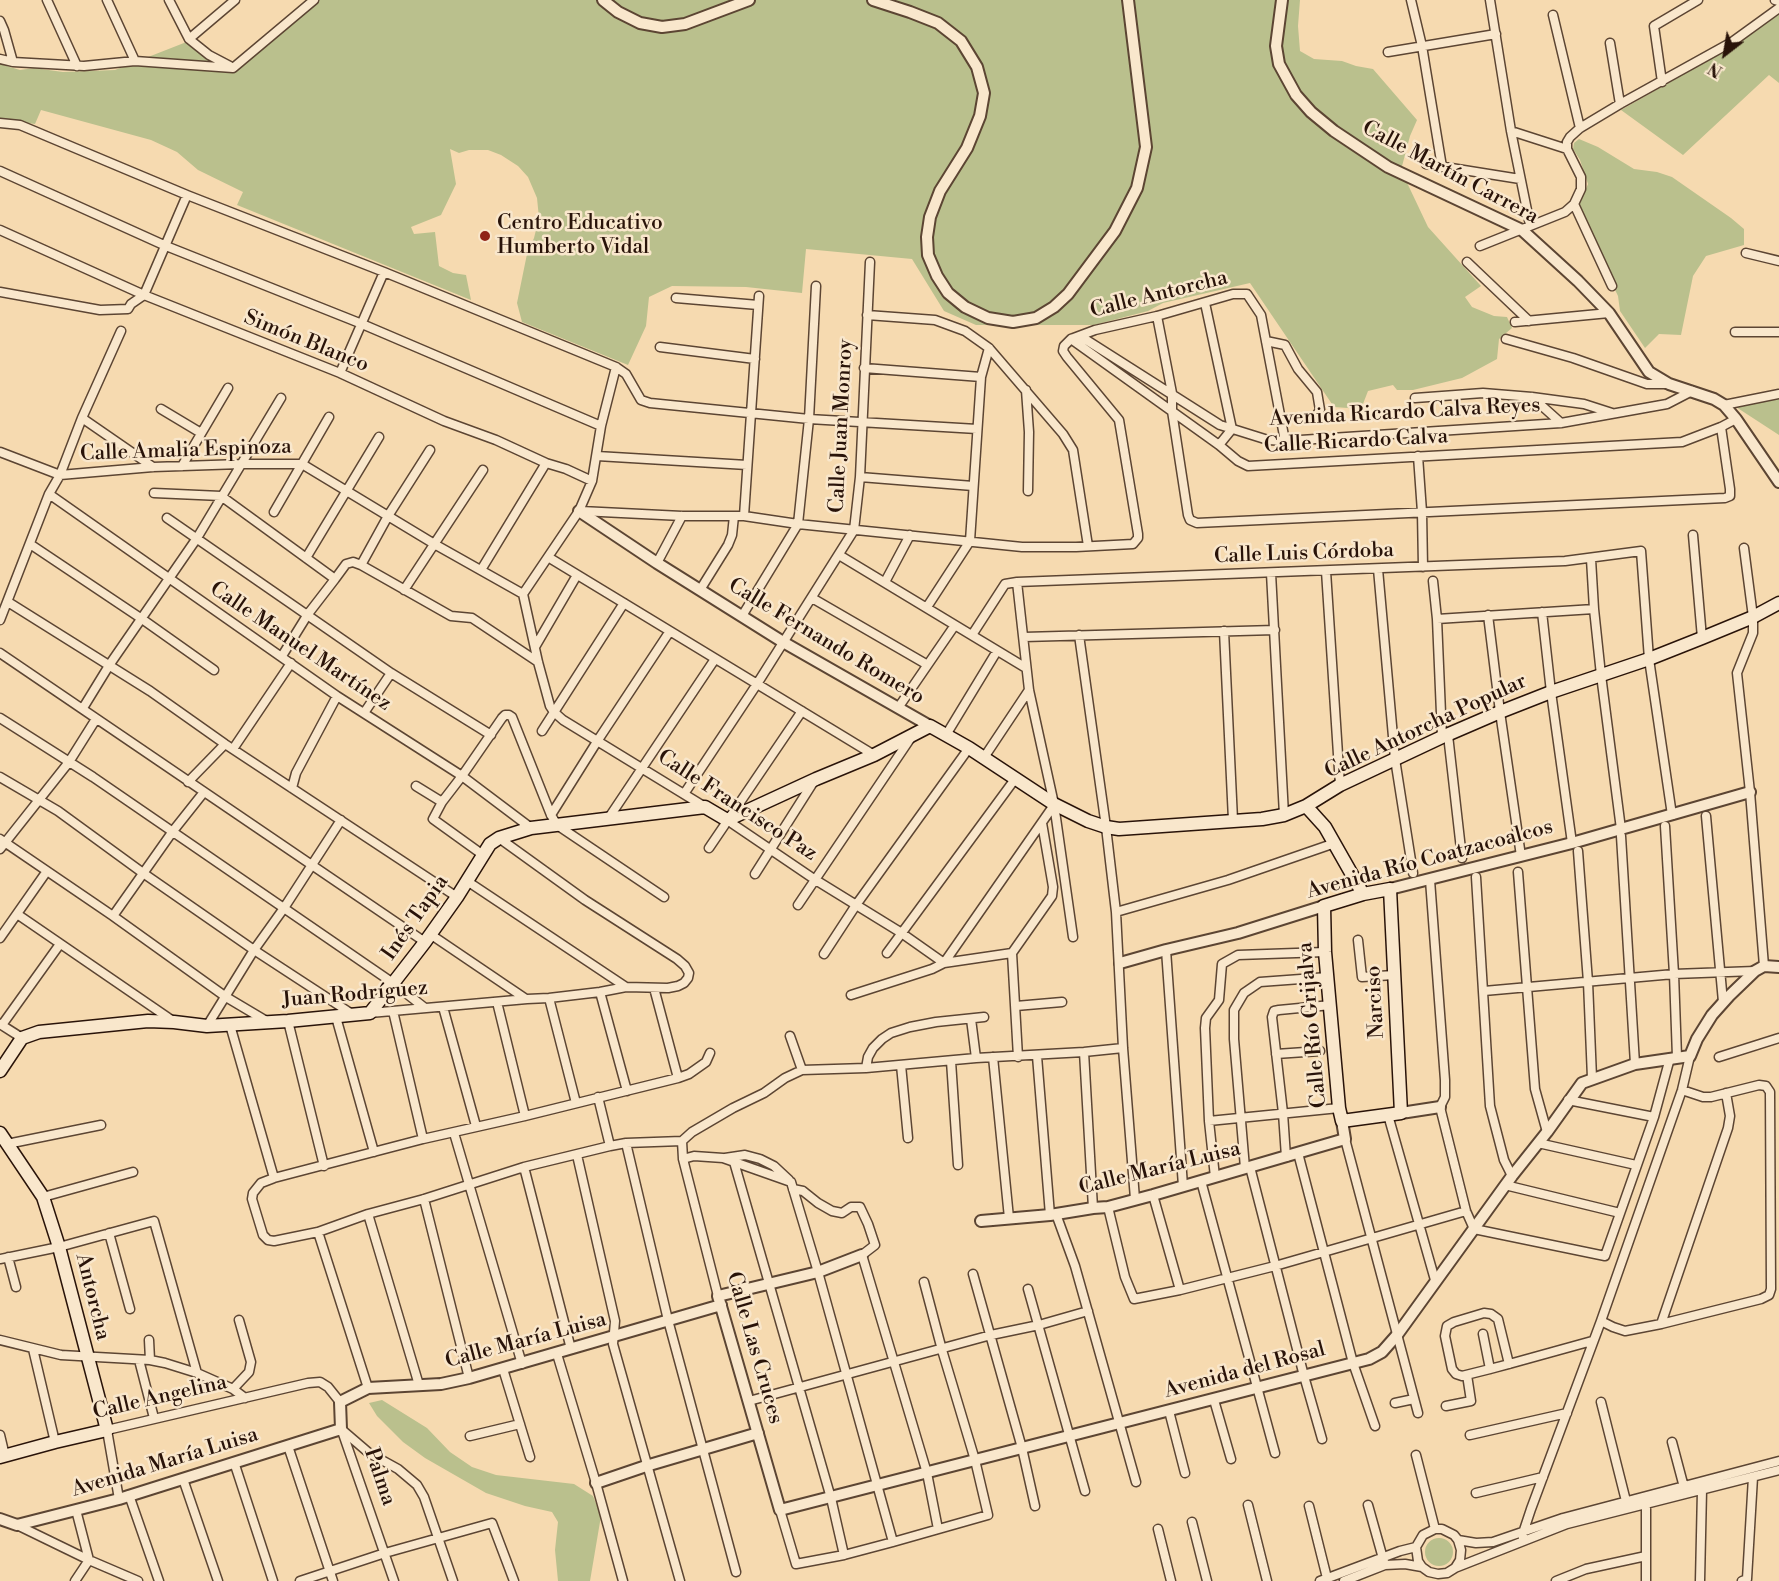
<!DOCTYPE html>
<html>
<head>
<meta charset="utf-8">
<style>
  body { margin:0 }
  #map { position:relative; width:1779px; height:1581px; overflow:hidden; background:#f6dab0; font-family:"Libre Bodoni",serif }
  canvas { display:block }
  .north { position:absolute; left:1695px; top:24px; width:60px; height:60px; -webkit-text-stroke:4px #f9e7cc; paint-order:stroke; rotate:211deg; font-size:16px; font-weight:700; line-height:24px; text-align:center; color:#291309 }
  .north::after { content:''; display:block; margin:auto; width:21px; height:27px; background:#291309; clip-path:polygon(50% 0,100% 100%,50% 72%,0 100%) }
</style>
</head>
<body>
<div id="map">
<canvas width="1779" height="1581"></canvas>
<div class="north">N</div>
</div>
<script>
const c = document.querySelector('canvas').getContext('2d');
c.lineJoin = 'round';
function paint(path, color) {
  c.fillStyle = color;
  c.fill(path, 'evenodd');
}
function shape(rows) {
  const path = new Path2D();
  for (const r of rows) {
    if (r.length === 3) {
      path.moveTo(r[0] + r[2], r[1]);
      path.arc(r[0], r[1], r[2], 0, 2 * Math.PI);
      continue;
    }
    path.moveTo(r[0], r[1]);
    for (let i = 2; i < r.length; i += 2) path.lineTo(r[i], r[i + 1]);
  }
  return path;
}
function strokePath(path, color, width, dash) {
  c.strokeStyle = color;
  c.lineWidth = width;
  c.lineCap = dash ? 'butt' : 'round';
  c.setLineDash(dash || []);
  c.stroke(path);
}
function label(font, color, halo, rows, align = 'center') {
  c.font = font + ' "Libre Bodoni",serif';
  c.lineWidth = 5;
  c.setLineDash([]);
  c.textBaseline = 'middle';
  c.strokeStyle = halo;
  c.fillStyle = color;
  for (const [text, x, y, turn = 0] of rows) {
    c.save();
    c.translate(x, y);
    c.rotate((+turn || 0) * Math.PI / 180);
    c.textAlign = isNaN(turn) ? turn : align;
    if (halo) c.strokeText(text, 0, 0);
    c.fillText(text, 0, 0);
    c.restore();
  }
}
const green = shape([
  [306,0,1300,0,1298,26,1300,51,1314,59,1342,61,1356,66,1373,69,1417,120,1410,136,1401,170,1428,227,1481,286,1465,297,1472,307,1494,316,1507,317,1512,328,1499,339,1497,359,1462,378,1413,390,1397,390,1393,385,1368,391,1361,409,1334,407,1250,283,1163,303,1148,311,1094,325,976,325,944,311,912,259,806,249,802,293,746,287,672,286,649,297,646,326,628,365,522,322,517,303,527,254,534,238,539,218,537,198,528,177,518,166,501,155,488,150,469,150,459,153,450,149,456,184,441,215,411,227,414,234,435,232,439,266,453,273,466,275,471,300,237,205,243,192,198,170,177,152,151,140,41,110,35,124,0,119,0,64,20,70,34,68,63,72,115,70,189,41,232,67],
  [1779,13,1779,83,1769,75,1683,155,1621,110,1735,45],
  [1579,139,1598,147,1634,169,1657,172,1672,177,1731,218,1744,229,1744,245,1706,256,1693,276,1681,335,1659,334,1645,348,1620,311,1618,296,1577,210,1588,184,1580,160,1573,149,1574,143],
  [1779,398,1779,435,1736,407],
  [382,1400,427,1428,450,1452,472,1467,496,1475,574,1484,593,1496,601,1516,590,1581,558,1581,555,1550,558,1522,552,1512,525,1506,486,1493,425,1458,403,1442,377,1416,369,1403],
  [1439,1552,14]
]);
const minor = shape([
  [47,0,77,66],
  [107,0,135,61],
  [169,0,189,39,209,55,230,66],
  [1411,0,1422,46,1442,167],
  [1490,0,1511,131,1530,225],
  [1775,0,1779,1],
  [1553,15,1580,128],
  [0,21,4,30,13,62],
  [189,39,235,0],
  [1610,43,1620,104],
  [1388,52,1496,34],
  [0,59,13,62,84,66,135,61,233,68,314,0],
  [1662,82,1654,26,1698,0],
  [0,123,20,125,187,195,384,272,616,367,626,374,641,400,650,403,809,419,977,429],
  [1511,131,1567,149],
  [1426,164,1520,179],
  [0,171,166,246,362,324,601,426],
  [1574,204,1612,286],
  [0,230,144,295,187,195],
  [1480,246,1565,212,1574,204,1581,189,1581,177,1567,149,1567,142,1570,137,1580,128,1620,104,1732,42,1779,8],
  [1746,253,1779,261],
  [1467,262,1529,321],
  [0,292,100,310,128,309,131,304,144,295,340,373,444,421,496,440,546,463,566,469,592,481],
  [676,298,758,305],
  [1205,303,1232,429,1219,445],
  [867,315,935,320,965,331,989,348,1063,434,1073,450,1088,546],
  [1157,316,1172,393,1172,411,1188,515,1190,520,1197,523,1725,498,1730,496,1730,489,1721,427],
  [1515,322,1609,313],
  [1735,332,1779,332],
  [1080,336,1220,425,1268,440,1285,441,1561,423,1667,404,1692,391],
  [1071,339,1219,445,1238,461,1248,466,1682,442,1721,427,1736,419],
  [1506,339,1573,358,1647,384,1669,384],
  [1266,341,1285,345,1298,369,1317,392,1320,410,1316,416],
  [660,347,755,359],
  [864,368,981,377],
  [340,373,384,272],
  [1026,390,1029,432,1028,491],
  [1532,397,1561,423],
  [1415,398,1483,393,1532,397,1584,404,1612,413],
  [1724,405,1779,394],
  [161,409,201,433],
  [82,418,153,467],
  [0,452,60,475,153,467,241,464,302,464,436,545,523,594],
  [597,456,747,465],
  [1418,456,1422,512,1423,567],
  [182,466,228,388],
  [860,477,973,486],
  [154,493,221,496,335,579],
  [49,494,337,696,462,776,531,828],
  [581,511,682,516,744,516,798,524,1022,547,1076,547,1133,544,1138,538,1138,534,1119,420,1067,357,1063,351,1064,346,1071,339,1095,330,1157,316,1233,294,1247,294,1261,315,1285,441],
  [274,512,329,417],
  [744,516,759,296],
  [167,518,391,673,491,735],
  [1693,535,1702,638],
  [30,544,142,619,214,670],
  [1744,548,1753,617,1753,633,1737,673,1750,792,1764,966],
  [839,555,1026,668],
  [548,557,874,755],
  [306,558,379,437],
  [1591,559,1594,609,1601,675,1621,829],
  [657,563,682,516],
  [361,565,388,516,430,450],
  [1378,569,1395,759,1413,873],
  [481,570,546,463],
  [1326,571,1340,785],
  [1271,573,1284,815],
  [1433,581,1437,619,1442,737],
  [885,582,910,535],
  [1017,582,1029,690,1054,804,1073,937],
  [404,590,483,470],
  [700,590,728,545,732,535,734,516],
  [523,594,538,662,550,706,554,712,563,720,705,807],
  [523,594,579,511,592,481,601,426,616,367],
  [812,598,926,664],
  [8,602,150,691,225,744,457,897],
  [927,607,970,541,981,377,989,348],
  [1542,612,1551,692,1572,843],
  [1488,615,1500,712,1521,856],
  [742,616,798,524,809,419,816,286],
  [1437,619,1594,609],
  [0,620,49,494,60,475,82,418,121,331],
  [1224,631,1233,820],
  [972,635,1005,584,1017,582,1565,561,1641,551,1649,659,1672,815],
  [1079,635,1106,827,1116,912,1123,1048,1135,1199],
  [1024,637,1275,630],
  [535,647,577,575],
  [0,653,425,942],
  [282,656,308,614,335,579,346,564,353,562,361,565,451,616,472,618,538,662],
  [83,708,110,664,197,538,281,398],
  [898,708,955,625],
  [364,713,391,673],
  [0,718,93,777,393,983,425,1008],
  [542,731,624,603],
  [946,735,997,651],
  [1448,735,1462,858],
  [233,749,291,663],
  [983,759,1029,690],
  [0,777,58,811,143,873,254,950,352,1014],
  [188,782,225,744],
  [416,786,442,802],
  [292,788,296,773,337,696],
  [684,794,757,684,854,530,860,477,870,262],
  [551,815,598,740,670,631],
  [1706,816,1723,1002],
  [608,819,715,659],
  [727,820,814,879,900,932,944,963,1012,953],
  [1665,826,1674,974,1677,1057],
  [1621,836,1635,1064],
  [0,839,113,916,226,997,268,1022],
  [709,848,802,711],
  [0,849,69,762,96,719],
  [1578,851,1588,982,1592,1078],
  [483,855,433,819,442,802,462,776,502,718,505,715,509,715,512,717,551,815,557,825,664,897],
  [1518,872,1535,1089,1547,1132],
  [755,874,814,781],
  [1476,877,1490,1106,1504,1160,1512,1176],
  [1430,880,1445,1080,1445,1097,1440,1107,1466,1211,1474,1229,1605,1256,1654,1117,1670,1058],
  [467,881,626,987],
  [798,905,910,739],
  [1116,912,1228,880,1335,843],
  [17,914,173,1021],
  [113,916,173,831,204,792],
  [430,934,526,999],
  [0,938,47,871],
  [1358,940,1362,977,1394,975],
  [1166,950,1183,1186],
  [887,953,1015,779],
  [1012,953,1052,896,1053,887,1042,823],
  [1012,953,1018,1057],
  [824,954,856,905,969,748],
  [654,988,678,1078],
  [1484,991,1674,974,1755,971],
  [600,992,627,1091],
  [851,995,932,969,944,963,1054,805],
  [549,998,576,1103],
  [497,1002,525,1116],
  [1016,1006,1062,1002],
  [443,1007,476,1126],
  [393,1011,423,1139],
  [370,1013,527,999,549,998,600,992,626,987,668,988,678,986,684,983,688,978,689,973,685,966,677,959,585,900,499,838],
  [336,1017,374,1152],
  [971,1019,976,1058],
  [288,1021,324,1166],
  [0,1024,22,1038],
  [2,1025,60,944],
  [230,1025,274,1178],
  [207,1026,254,950,284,908,341,820],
  [790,1036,802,1070],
  [1084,1052,1093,1208],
  [1276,1054,1320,1051],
  [1037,1056,1050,1215],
  [993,1057,1009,1218],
  [1719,1057,1779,1038],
  [951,1061,958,1165],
  [901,1065,908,1138],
  [866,1068,868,1057,873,1048,882,1039,891,1033,910,1027,936,1022,984,1017],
  [598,1097,610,1146],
  [1568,1100,1654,1117],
  [1388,1115,1435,1280],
  [1209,1121,1339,1108],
  [454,1133,522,1364],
  [1345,1139,1418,1413],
  [682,1141,626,1143,610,1146,524,1167,424,1199,368,1214,318,1232,274,1241,268,1240,263,1235,252,1199,253,1193,261,1183,274,1178,423,1139,525,1116,678,1078,689,1074,706,1062,710,1053],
  [682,1141,692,1132,733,1108,764,1093,785,1078,802,1070,866,1068,976,1058,1084,1052,1123,1048],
  [682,1141,683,1159,718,1296],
  [626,1143,668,1320,736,1572],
  [1538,1143,1636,1165],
  [7,1144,101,1125],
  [1298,1153,1353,1363,1375,1426],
  [577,1155,615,1321,613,1344,680,1581],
  [1286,1157,1283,1113,1272,1017,1274,1011,1279,1010,1331,1005],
  [725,1158,745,1155,760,1159,774,1166,789,1180],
  [683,1159,694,1156,723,1158,791,1182],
  [734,1162,831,1498,844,1555],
  [524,1167,571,1349],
  [1250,1167,1304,1376,1322,1439],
  [1245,1168,1234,1039,1234,1010,1244,993,1260,982,1328,977],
  [1215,1177,1209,1121,1205,1028,1206,1018,1219,1000,1222,964,1238,955,1325,952],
  [1201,1181,1275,1453],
  [791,1182,818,1272,893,1542],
  [1505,1185,1620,1213],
  [793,1189,803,1191,818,1203,832,1211,842,1213,851,1207,860,1207,868,1224,875,1245,862,1255,927,1473,938,1529],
  [1153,1195,1180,1290],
  [43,1197,133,1172],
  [424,1199,469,1378],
  [1108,1207,1125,1277,1134,1299,1180,1290,1275,1266,1466,1211],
  [368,1214,419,1385],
  [1056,1214,1075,1266,1136,1482],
  [318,1232,368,1388],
  [109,1233,130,1309],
  [8,1257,16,1287],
  [0,1259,59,1247,154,1221,197,1373],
  [973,1274,1022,1448,1035,1506],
  [1028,1289,1085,1491],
  [1601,1321,1613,1327,1625,1331,1661,1324,1761,1299,1769,1295,1771,1289,1770,1092,1766,1086,1759,1085,1711,1097,1703,1097,1682,1090],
  [1661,1324,1728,1128,1730,1116,1726,1093],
  [1483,1334,1490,1369],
  [0,1340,61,1355,150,1360,165,1363,197,1373,233,1389,245,1398],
  [149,1340,150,1360],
  [33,1349,55,1442],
  [557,1354,596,1483,623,1581],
  [139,1360,154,1418],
  [1509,1364,1498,1319,1491,1314,1484,1313,1454,1322,1447,1326,1445,1336,1452,1369,1456,1374,1462,1376,1490,1369,1509,1364,1592,1341],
  [503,1369,530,1457],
  [233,1389,249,1372,251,1362,239,1320],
  [1214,1400,1231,1459],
  [749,1401,991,1335,1039,1325,1088,1311],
  [1601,1402,1626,1501],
  [1395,1403,1414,1399],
  [1446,1406,1471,1401,1467,1375],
  [1169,1411,1185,1473],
  [341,1429,369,1453,398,1469,417,1485,424,1497,453,1581],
  [342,1431,394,1581],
  [0,1435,5,1456],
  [1470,1435,1567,1413],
  [470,1436,520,1424],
  [1672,1442,1685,1491],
  [288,1446,333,1581],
  [1416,1455,1435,1529],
  [234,1462,273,1581],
  [183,1479,218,1581],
  [1476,1493,1543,1477],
  [129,1495,159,1581],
  [119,1499,107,1430,308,1383,320,1382,328,1387,340,1402],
  [1248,1505,1267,1581],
  [1368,1505,1384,1562],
  [1309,1506,1327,1578],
  [780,1510,796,1564,844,1555,893,1542,988,1515,975,1460,942,1350,924,1282],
  [1192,1522,1207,1581],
  [17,1525,89,1560,138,1581],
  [1158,1529,1171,1581],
  [1458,1540,1476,1543,1493,1542,1563,1518,1779,1461],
  [1523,1540,1523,1533,1531,1509,1601,1321,1682,1090,1690,1056],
  [1455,1568,1567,1524,1779,1470],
  [75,1581,89,1560,76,1510],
  [300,1581,385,1553,492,1523,514,1581],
  [1320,1581,1400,1551,1416,1547],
  [1344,1581,1385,1565,1405,1564,1422,1567,1429,1572,1438,1574,1447,1573,1455,1568,1460,1560,1461,1550,1458,1540,1454,1535,1442,1529,1435,1529,1423,1535,1416,1547,1418,1561,1422,1567],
  [1556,1581,1586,1569,1646,1556],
  [1646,1581,1646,1504],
  [1700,1581,1702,1490],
  [1742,1581,1747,1579,1753,1477]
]);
const tertiary = shape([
  [603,0,618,12,640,23,662,27,685,24,749,0],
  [873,0,910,12,938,23,961,41,977,67,984,93,980,116,967,148,940,191,930,217,927,237,928,255,937,276,948,293,965,307,988,318,1013,322,1036,318,1054,307,1068,294,1115,231,1137,188,1146,147,1128,0],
  [1282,0,1276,46,1279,64,1296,95,1311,112,1334,131,1388,167,1522,230,1578,281,1609,313,1649,372,1669,384,1714,399,1724,405,1736,419,1779,482],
  [579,511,657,563,783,642,930,726],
  [1390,889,1572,843,1750,792],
  [1120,963,1166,950,1238,933,1324,906],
  [1401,1113,1440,1107],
  [981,1221,1050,1215,1093,1208,1108,1207,1153,1195,1345,1139,1342,1121],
  [862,1255,818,1272,718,1296,780,1510,1369,1359,1382,1352,1397,1335,1512,1176,1547,1132,1582,1083,1635,1064,1690,1056,1697,1039,1712,1015,1729,996,1755,971,1764,966,1779,967],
  [596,1483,646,1466,758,1433],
  [0,1519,17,1525,76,1510,119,1499,341,1429,340,1402,368,1388,441,1384,469,1378,721,1305]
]);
const secondary = shape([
  [1306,806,1325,827,1363,894],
  [1390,889,1401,1113,1342,1121,1339,1108,1325,952,1324,906,1363,894,1390,889],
  [0,1071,22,1038,39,1032,148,1021,174,1022,207,1026,288,1021,370,1013,425,942,457,897,490,844,499,838,531,828,705,807,727,820,816,779,874,755,930,726,969,748,1054,804,1088,821,1106,827,1119,829,1262,819,1284,815,1306,806,1340,785,1442,737,1500,712,1551,692,1649,659,1702,638,1753,617,1779,603],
  [0,1133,43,1197,59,1247,107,1430,55,1442,0,1457]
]);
const markers = [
  [485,236,6,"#8f2418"]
];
const streetNames = [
  ["Calle Martín Carrera",1450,173,28],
  ["Calle Antorcha",1159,295,-14],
  ["Simón Blanco",306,342,22],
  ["Avenida Ricardo Calva Reyes",1405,413,-3],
  ["Calle Juan Monroy",842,426,-87],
  ["Calle Ricardo Calva",1356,442,-3],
  ["Calle Amalia Espinoza",186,451,-2],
  ["Calle Luis Córdoba",1304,554,-2],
  ["Calle Fernando Romero",826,642,31],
  ["Calle Manuel Martínez",300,647,34],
  ["Calle Antorcha Popular",1426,727,-25],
  ["Calle Francisco Paz",737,806,33],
  ["Avenida Río Coatzacoalcos",1430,860,-15],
  ["Inés Tapia",416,918,-55],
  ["Juan Rodríguez",355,995,-5],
  ["Narciso",1376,1002,-93],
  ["Calle Río Grijalva",1313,1025,-95],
  ["Calle María Luisa",1160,1169,-14],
  ["Antorcha",92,1297,76],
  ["Calle María Luisa",526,1341,-15],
  ["Calle Las Cruces",754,1348,74],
  ["Avenida del Rosal",1245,1371,-15],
  ["Calle Angelina",160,1398,-13],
  ["Avenida María Luisa",165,1463,-17],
  ["Palma",379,1477,71]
];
const poiNames = [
  ["Centro Educativo",497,224],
  ["Humberto Vidal",497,248]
];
paint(green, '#bac08d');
strokePath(minor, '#5c4533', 11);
strokePath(tertiary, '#5c4533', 14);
strokePath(secondary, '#291309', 15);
strokePath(minor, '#f9e7cc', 8);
strokePath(tertiary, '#f9e7cc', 10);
strokePath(secondary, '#f9e7cc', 12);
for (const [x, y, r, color] of markers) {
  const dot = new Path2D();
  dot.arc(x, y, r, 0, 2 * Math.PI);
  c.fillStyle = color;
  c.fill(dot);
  strokePath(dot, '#f9e7cc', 2);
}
label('21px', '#291309', '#f9e7cc', streetNames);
label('21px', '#291309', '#f9e7cc', poiNames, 'left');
</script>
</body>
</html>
